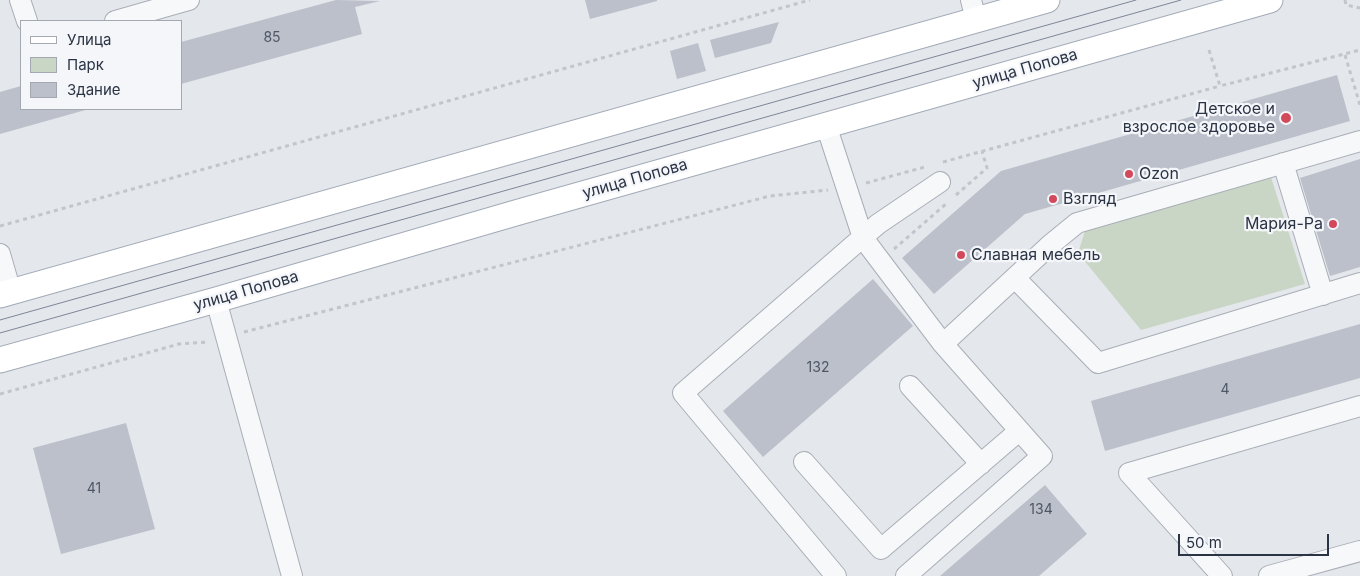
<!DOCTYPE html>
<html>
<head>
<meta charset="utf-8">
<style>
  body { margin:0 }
  #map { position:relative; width:1360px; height:576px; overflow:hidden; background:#e4e7ec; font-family:Inter,sans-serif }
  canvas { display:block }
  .legend { position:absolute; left:20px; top:20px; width:162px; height:90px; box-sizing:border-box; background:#f4f6f9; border:1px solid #a4a8b1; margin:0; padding:6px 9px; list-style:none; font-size:15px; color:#2b3445 }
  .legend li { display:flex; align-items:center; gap:10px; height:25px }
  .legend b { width:25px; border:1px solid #a4a8b1 }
  .scale { position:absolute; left:1178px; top:534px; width:151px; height:22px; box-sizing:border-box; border:2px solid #2b3445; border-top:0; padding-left:6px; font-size:15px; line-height:18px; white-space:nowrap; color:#2b3445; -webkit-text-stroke:4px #f4f6f9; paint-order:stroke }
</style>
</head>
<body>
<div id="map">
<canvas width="1360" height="576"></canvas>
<ul class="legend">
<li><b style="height:6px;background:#fff"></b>Улица</li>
<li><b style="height:14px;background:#c9d6c5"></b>Парк</li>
<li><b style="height:14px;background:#bbc0ca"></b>Здание</li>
</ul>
<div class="scale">50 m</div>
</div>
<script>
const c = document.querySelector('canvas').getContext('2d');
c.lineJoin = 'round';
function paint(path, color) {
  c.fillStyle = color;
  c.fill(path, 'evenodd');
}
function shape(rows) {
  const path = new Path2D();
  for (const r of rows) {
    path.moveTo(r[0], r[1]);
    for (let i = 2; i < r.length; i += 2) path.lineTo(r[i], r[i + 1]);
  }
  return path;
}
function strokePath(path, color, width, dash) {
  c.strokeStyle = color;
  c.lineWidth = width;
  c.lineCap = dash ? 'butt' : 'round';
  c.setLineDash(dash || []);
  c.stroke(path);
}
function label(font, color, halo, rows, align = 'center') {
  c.font = font + ' Inter,sans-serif';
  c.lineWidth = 4.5;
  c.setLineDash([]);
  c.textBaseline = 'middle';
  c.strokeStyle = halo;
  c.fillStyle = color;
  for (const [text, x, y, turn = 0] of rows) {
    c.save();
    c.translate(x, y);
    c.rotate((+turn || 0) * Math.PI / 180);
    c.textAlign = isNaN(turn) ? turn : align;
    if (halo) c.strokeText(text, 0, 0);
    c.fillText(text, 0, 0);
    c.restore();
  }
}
const green = shape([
  [1271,177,1305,284,1141,330,1078,253,1085,231]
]);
const building = shape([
  [336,0,380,1,355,7,362,34,181,84,181,42],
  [585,0,657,0,657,1,590,19],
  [779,22,771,43,715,58,710,40],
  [698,43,706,71,677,79,670,51],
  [1337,75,1350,121,1025,214,934,294,902,258,1001,171],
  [21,86,21,109,89,109,0,134,0,92],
  [1360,159,1360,267,1330,276,1300,178],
  [873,279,913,326,763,457,723,411],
  [1360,324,1360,378,1105,451,1091,401],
  [126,423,155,529,61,554,33,448],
  [1045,485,1087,534,1039,576,940,576]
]);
const path = shape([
  [1345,0,1346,5,1360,8],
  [1209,50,1220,86,1360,50],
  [1345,55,1360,105],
  [943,162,1220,86],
  [866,183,925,167],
  [956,195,987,168,982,151],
  [0,226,810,0],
  [894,249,946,204],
  [244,332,770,196,828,190],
  [0,394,179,344,207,342]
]);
const minor = shape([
  [20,0,27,21],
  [971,0,976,20],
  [115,21,189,0],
  [826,125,863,238,943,344,1042,456,906,576],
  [1283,163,1323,295],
  [0,254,11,292],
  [1015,278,1098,363,1360,283],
  [216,300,292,576],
  [943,344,1050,245,1077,223,1360,141],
  [910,386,981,464],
  [804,462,881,549,1019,431],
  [836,576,683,393,878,224,940,182],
  [1222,576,1129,473,1360,406],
  [1269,576,1360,551]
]);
const major = shape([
  [0,295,1047,0],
  [0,360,216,300,519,212,1270,0]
]);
const tram = shape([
  [0,320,1136,0],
  [0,333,1181,0]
]);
const markers = [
  [1286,118,6,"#d1495b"],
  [1129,174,5,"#d1495b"],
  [1053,199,5,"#d1495b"],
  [1333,224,5,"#d1495b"],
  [961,255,5,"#d1495b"]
];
const numberNames = [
  ["85",272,38],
  ["132",818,368],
  ["4",1225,390],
  ["41",94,489],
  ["134",1041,510]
];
const streetNames = [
  ["улица Попова",1025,69,-16],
  ["улица Попова",635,179,-16],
  ["улица Попова",246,291,-16]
];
const poiNames = [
  ["Детское и",1275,109,"right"],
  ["взрослое здоровье",1275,127,"right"],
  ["Ozon",1139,174],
  ["Взгляд",1063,199],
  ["Мария-Ра",1323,224,"right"],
  ["Славная мебель",971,255]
];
paint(green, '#c9d6c5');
paint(building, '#bbc0ca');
strokePath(minor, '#a9aeb7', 22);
strokePath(major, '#a3abb8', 27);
strokePath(path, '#c2c5cb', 3, [4, 4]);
strokePath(minor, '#f7f8fa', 20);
strokePath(major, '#fff', 25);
strokePath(tram, '#7d8696', 1);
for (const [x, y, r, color] of markers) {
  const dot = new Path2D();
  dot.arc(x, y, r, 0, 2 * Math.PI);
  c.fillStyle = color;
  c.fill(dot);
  strokePath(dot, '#f4f6f9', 2);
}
label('14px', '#4f5766', null, numberNames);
label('16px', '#2b3445', '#f4f6f9', streetNames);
label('16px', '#2b3445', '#f4f6f9', poiNames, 'left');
</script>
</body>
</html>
